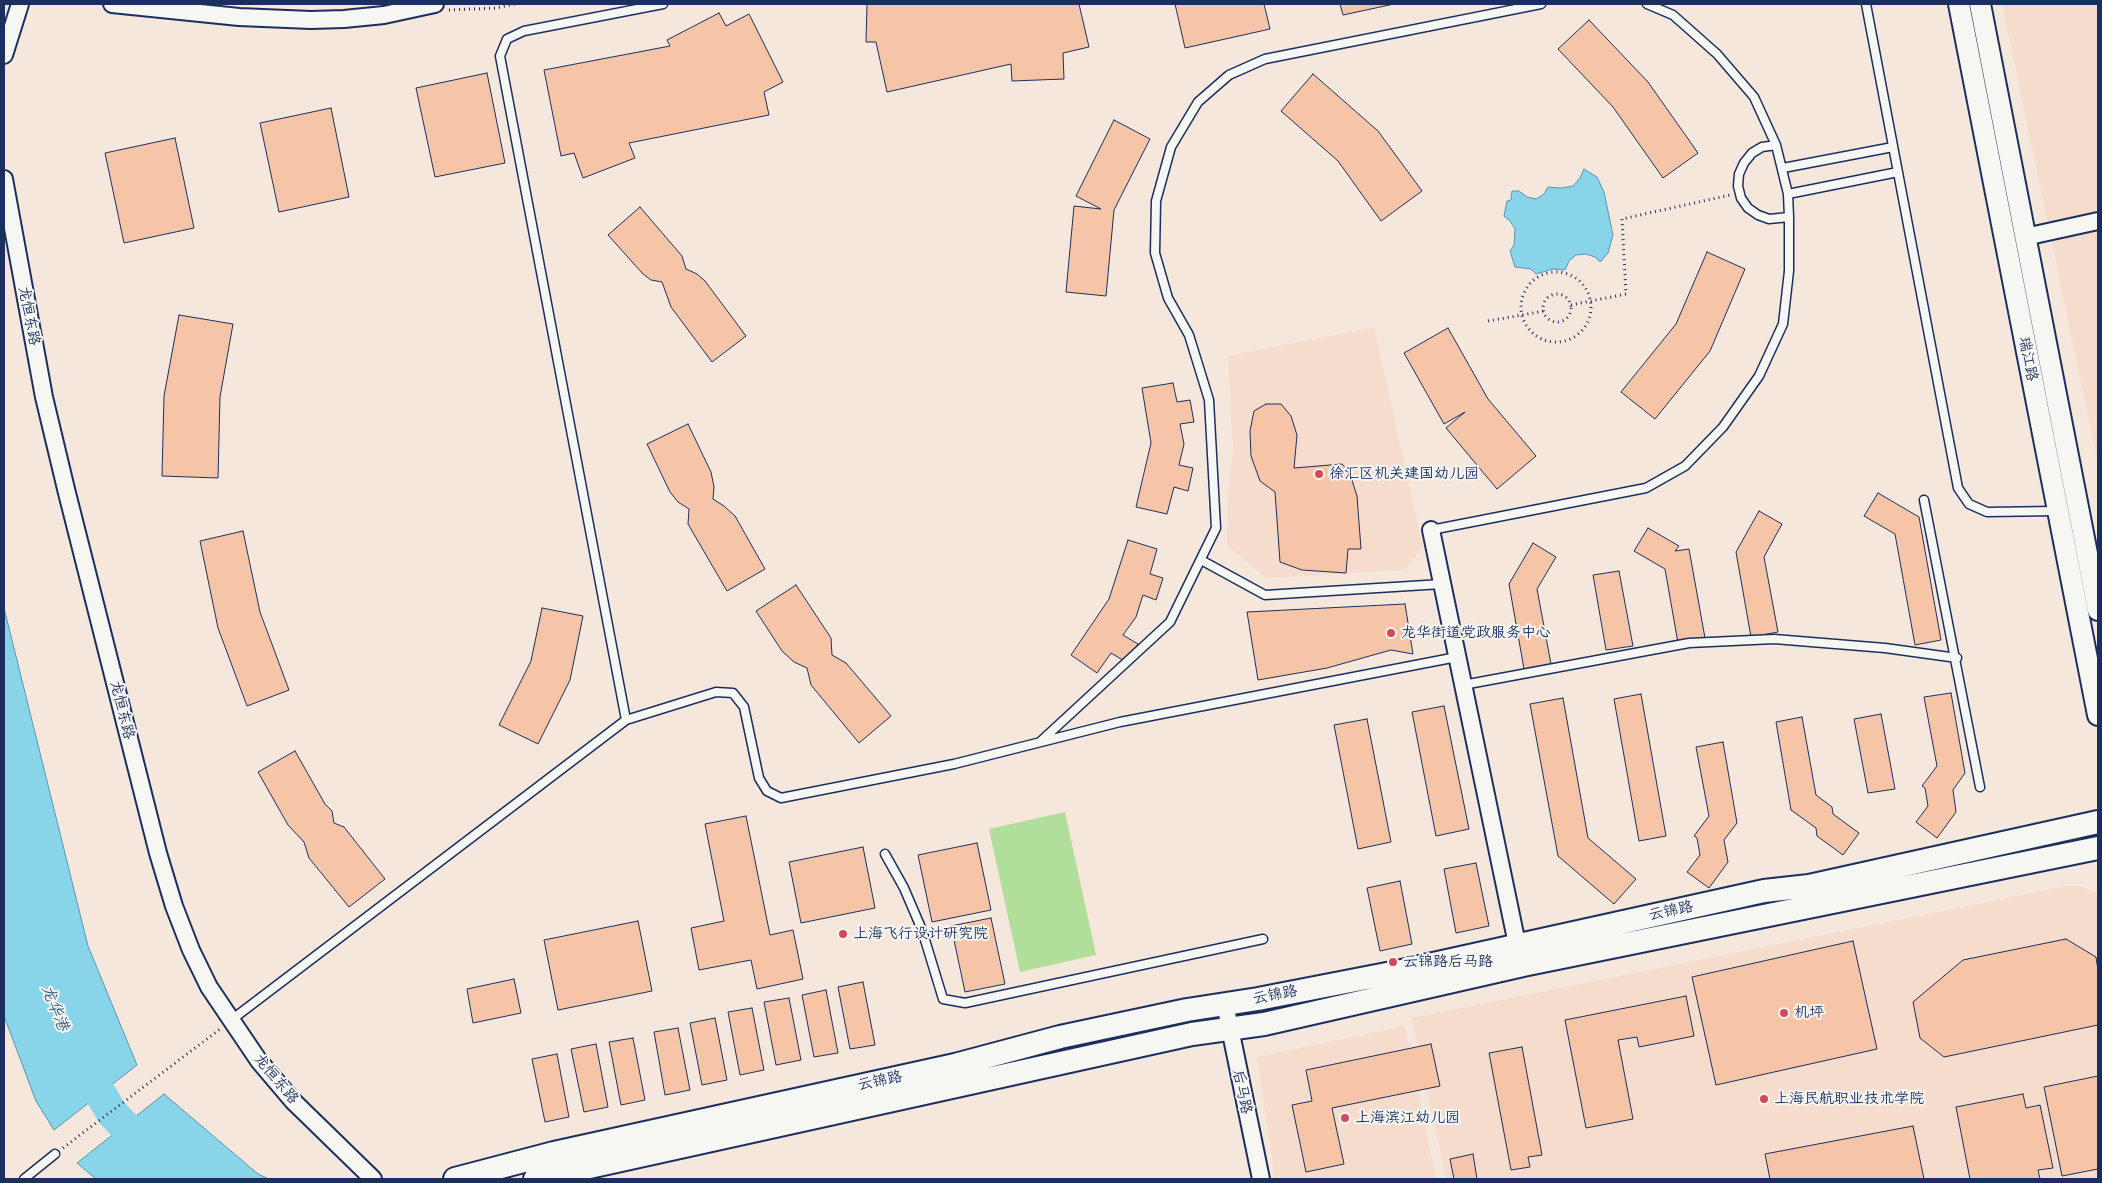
<!DOCTYPE html>
<html>
<head>
<meta charset="utf-8">
<style>
  body { margin:0 }
  #map { position:relative; width:2102px; height:1183px; overflow:hidden; background:#f6e7dc; font-family:"Comic Neue",sans-serif }
  canvas { display:block }
  .frame { position:absolute; inset:0; border:5px solid #1b2f5e; pointer-events:none }
</style>
</head>
<body>
<div id="map">
<canvas width="2102" height="1183"></canvas>
<div class="frame"></div>
</div>
<script>
const c = document.querySelector('canvas').getContext('2d');
c.lineJoin = 'round';
function paint(path, color) {
  c.fillStyle = color;
  c.fill(path, 'evenodd');
}
function shape(rows) {
  const path = new Path2D();
  for (const r of rows) {
    if (r.length === 3) {
      path.moveTo(r[0] + r[2], r[1]);
      path.arc(r[0], r[1], r[2], 0, 2 * Math.PI);
      continue;
    }
    path.moveTo(r[0], r[1]);
    for (let i = 2; i < r.length; i += 2) path.lineTo(r[i], r[i + 1]);
  }
  return path;
}
function strokePath(path, color, width, dash) {
  c.strokeStyle = color;
  c.lineWidth = width;
  c.lineCap = dash ? 'butt' : 'round';
  c.setLineDash(dash || []);
  c.stroke(path);
}
function label(font, color, halo, rows, align = 'center') {
  c.font = font + ' "Comic Neue","LXGW WenKai TC",sans-serif';
  c.lineWidth = 4;
  c.setLineDash([]);
  c.textBaseline = 'middle';
  c.strokeStyle = halo;
  c.fillStyle = color;
  for (const [text, x, y, turn = 0] of rows) {
    c.save();
    c.translate(x, y);
    c.rotate((+turn || 0) * Math.PI / 180);
    c.textAlign = isNaN(turn) ? turn : align;
    if (halo) c.strokeText(text, 0, 0);
    c.fillText(text, 0, 0);
    c.restore();
  }
}
const built = shape([
  [2002,4,2098,4,2098,464],
  [1374,327,1423,547,1405,570,1265,578,1227,545,1228,499,1233,450,1228,356],
  [2066,886,2080,886,2098,893,2098,1179,1446,1179,1412,1018],
  [1405,1026,1436,1179,1275,1179,1257,1057]
]);
const green = shape([
  [1065,812,1096,955,1020,972,989,829]
]);
const water = shape([
  [1584,169,1597,177,1604,192,1613,235,1608,253,1600,262,1595,257,1586,254,1576,255,1569,261,1565,270,1553,269,1536,274,1531,269,1515,267,1510,251,1514,245,1515,229,1510,221,1504,216,1507,201,1511,200,1512,191,1519,191,1527,197,1536,199,1544,194,1548,187,1561,188,1573,186,1580,178,1584,169],
  [4,608,88,946,137,1065,54,1130,36,1101,4,1016,4,608],
  [164,1094,258,1174,269,1179,96,1179,77,1163,164,1094]
]);
const river = shape([
  [78,1057,112,1113,176,1179]
]);
const building = shape([
  [867,4,1079,4,1089,47,1063,53,1064,79,1012,81,1011,64,887,92,876,42,866,42,867,4],
  [1175,4,1264,4,1270,29,1185,48,1175,4],
  [1340,4,1394,4,1343,15,1340,4],
  [719,13,726,26,749,14,783,82,764,92,769,115,629,143,635,158,583,178,574,153,561,156,544,70,670,46,667,40,719,13],
  [1589,20,1648,82,1698,153,1663,178,1613,107,1558,49,1589,20],
  [487,73,505,163,435,177,416,88,487,73],
  [1313,74,1378,131,1422,191,1381,221,1338,161,1281,111,1313,74],
  [331,108,349,197,279,212,260,123,331,108],
  [1114,120,1150,139,1114,210,1106,296,1066,292,1074,206,1101,209,1076,196,1114,120],
  [175,138,194,228,124,243,105,153,175,138],
  [640,207,682,256,686,269,697,274,705,281,746,336,712,362,671,307,662,282,651,280,643,274,608,235,640,207],
  [1707,252,1745,269,1710,351,1655,419,1621,392,1676,324,1707,252],
  [179,315,233,324,220,397,218,478,162,476,164,396,179,315],
  [1448,328,1488,399,1536,456,1497,489,1446,428,1465,412,1444,424,1404,353,1448,328],
  [1173,383,1177,402,1190,400,1194,422,1180,424,1184,444,1179,465,1193,468,1188,491,1174,487,1167,514,1136,507,1151,443,1142,388,1173,383],
  [1266,404,1281,404,1291,416,1297,435,1294,468,1342,464,1349,471,1357,496,1361,549,1348,549,1346,573,1302,570,1280,562,1275,492,1260,481,1251,456,1250,431,1254,411,1266,404],
  [688,424,711,472,714,487,713,499,724,506,735,516,765,569,727,591,688,524,689,509,678,502,670,492,647,444,688,424],
  [1878,493,1919,517,1941,640,1915,645,1895,534,1864,516,1878,493],
  [1759,511,1782,524,1764,557,1778,632,1751,637,1736,552,1759,511],
  [1648,528,1679,546,1675,551,1689,549,1705,638,1678,643,1665,569,1634,551,1648,528],
  [243,531,260,612,289,690,247,706,218,628,200,541,243,531],
  [1128,540,1157,549,1150,574,1163,578,1156,600,1143,595,1136,617,1123,635,1138,644,1126,662,1111,653,1097,673,1071,655,1109,599,1128,540],
  [1533,543,1556,557,1537,589,1551,664,1524,669,1509,584,1533,543],
  [1619,571,1633,646,1606,650,1593,575,1619,571],
  [796,585,831,638,832,655,846,663,891,716,859,743,811,685,807,668,794,662,782,651,756,611,796,585],
  [1405,604,1413,654,1391,650,1327,668,1258,680,1247,612,1405,604],
  [542,608,583,616,570,680,538,744,499,725,531,661,542,608],
  [1951,693,1965,773,1953,790,1956,812,1937,838,1916,822,1928,806,1925,788,1922,786,1937,766,1924,697,1951,693],
  [1641,694,1666,836,1639,841,1614,699,1641,694],
  [1563,698,1588,838,1636,879,1614,904,1558,856,1530,704,1563,698],
  [1444,706,1469,829,1436,836,1412,712,1444,706],
  [1881,714,1895,789,1868,793,1854,719,1881,714],
  [1802,717,1816,795,1832,807,1833,814,1859,833,1843,855,1817,836,1816,828,1791,810,1776,722,1802,717],
  [1367,719,1391,842,1358,849,1334,725,1367,719],
  [1723,742,1737,823,1724,840,1728,862,1709,888,1687,872,1700,855,1697,838,1694,836,1709,816,1696,747,1723,742],
  [295,751,325,804,332,811,334,823,344,827,385,879,349,907,309,858,304,842,288,825,258,772,295,751],
  [746,816,770,935,793,930,803,979,757,989,751,960,699,970,691,928,724,921,705,824,746,816],
  [977,843,991,910,932,922,918,855,977,843],
  [863,847,875,908,801,923,789,862,863,847],
  [1476,863,1489,926,1456,933,1444,869,1476,863],
  [1400,881,1412,944,1380,951,1367,888,1400,881],
  [991,918,1005,984,965,992,951,926,991,918],
  [638,921,652,991,558,1010,544,940,638,921],
  [2066,939,2096,957,2098,970,2098,1025,1944,1057,1920,1038,1913,1002,1963,960,2066,939],
  [1853,941,1877,1049,1716,1085,1692,977,1853,941],
  [514,979,521,1013,473,1023,467,989,514,979],
  [863,982,875,1045,850,1049,838,987,863,982],
  [826,990,838,1053,814,1057,802,995,826,990],
  [1686,996,1694,1036,1639,1047,1637,1037,1618,1040,1633,1119,1586,1128,1565,1020,1686,996],
  [789,998,801,1060,776,1065,764,1002,789,998],
  [752,1008,764,1070,740,1075,728,1012,752,1008],
  [715,1018,727,1080,702,1085,690,1023,715,1018],
  [678,1028,690,1090,665,1095,654,1032,678,1028],
  [633,1038,645,1100,621,1105,609,1042,633,1038],
  [596,1044,608,1107,584,1112,571,1049,596,1044],
  [1431,1044,1440,1086,1332,1108,1344,1164,1306,1172,1292,1105,1312,1101,1306,1070,1431,1044],
  [1522,1047,1542,1155,1528,1157,1530,1167,1511,1170,1489,1053,1522,1047],
  [557,1054,569,1117,545,1122,532,1059,557,1054],
  [2098,1076,2098,1169,2062,1176,2044,1087,2098,1076],
  [2023,1094,2026,1108,2040,1105,2053,1168,2038,1170,2040,1179,1970,1179,1956,1107,2023,1094],
  [1913,1126,1924,1179,1770,1179,1765,1154,1913,1126],
  [1473,1154,1477,1179,1454,1179,1450,1159,1473,1154]
]);
const path = shape([
  [449,10,496,8,515,4],
  [1556,307,35],
  [1557,308,14],
  [1571,305,1626,294,1622,219,1730,195],
  [1488,321,1544,311],
  [63,1148,220,1029]
]);
const service = shape([
  [1866,4,1958,488,1969,504,1987,512,2056,511],
  [1776,145,1762,147,1752,153,1744,163,1739,174,1738,186,1741,198,1748,208,1758,215,1769,219,1789,217],
  [1783,168,1893,147],
  [1788,194,1898,172],
  [1924,500,1980,787],
  [1431,530,1646,488,1685,466,1723,427,1759,376,1783,324,1789,271,1789,217,1788,194,1776,145,1754,97,1717,54,1673,15,1647,4],
  [1201,560,1265,595,1442,584],
  [1463,685,1689,643,1774,639,1885,648,1957,658],
  [626,720,500,56,507,39,524,31,663,4],
  [1040,742,1170,622,1216,528,1209,400,1189,335,1168,298,1155,253,1156,201,1171,147,1198,102,1229,75,1265,59,1541,4],
  [885,854,904,888,922,930,943,999,965,1003,1263,939],
  [230,1021,626,720,716,692,733,693,744,707,759,778,767,791,781,798,954,764,1120,722,1457,657],
  [24,1179,55,1154]
]);
const minor = shape([
  [112,4,239,17,311,20,344,19,384,15,435,4],
  [4,55,20,4],
  [4,179,44,397,66,489,158,853,174,906,191,950,209,987,259,1061,293,1101,373,1179],
  [2025,237,2098,221],
  [1431,530,1517,944],
  [1225,1004,1261,1179]
]);
const tertiary = shape([
  [1959,4,2098,715],
  [1980,4,2098,610]
]);
const secondary = shape([
  [455,1179,554,1153,955,1065,1060,1037,1187,1010,1258,999,1397,972,1764,891,1809,886,2098,822],
  [535,1179,1192,1034,1264,1024,1523,965,2098,848]
]);
const markers = [
  [1319,474,5,"#d1495b"],
  [1391,633,5,"#d1495b"],
  [843,934,5,"#d1495b"],
  [1393,962,5,"#d1495b"],
  [1784,1013,5,"#d1495b"],
  [1764,1099,5,"#d1495b"],
  [1345,1118,5,"#d1495b"]
];
const streetNames = [
  ["龙恒东路",29,316,79],
  ["瑞江路",2028,359,79],
  ["龙恒东路",122,710,76],
  ["云锦路",1671,911,-12],
  ["云锦路",1275,995,-11],
  ["龙恒东路",276,1079,50],
  ["云锦路",880,1081,-12],
  ["后马路",1242,1092,78]
];
const poiNames = [
  ["徐汇区机关建国幼儿园",1329,474],
  ["龙华街道党政服务中心",1401,633],
  ["上海飞行设计研究院",853,934],
  ["云锦路后马路",1403,962],
  ["机坪",1794,1013],
  ["上海民航职业技术学院",1774,1099],
  ["上海滨江幼儿园",1355,1118]
];
const waterNames = [
  ["龙华港",55,1008,68]
];
paint(built, '#f6dccc');
paint(green, '#b2de9c');
paint(water, '#88d4e8');
strokePath(water, '#5c92b1', 1);
strokePath(river, '#88d4e8', 32);
paint(building, '#f6c4a7');
strokePath(building, '#1b2f5e', 1);
strokePath(service, '#1b2f5e', 11);
strokePath(minor, '#1b2f5e', 20);
strokePath(tertiary, '#1b2f5e', 24);
strokePath(secondary, '#1b2f5e', 26);
strokePath(path, '#1b2f5e', 3, [1, 4]);
strokePath(service, '#f6f6f2', 8);
strokePath(minor, '#f6f6f2', 16);
strokePath(tertiary, '#f6f6f2', 20);
strokePath(secondary, '#f6f6f2', 22);
for (const [x, y, r, color] of markers) {
  const dot = new Path2D();
  dot.arc(x, y, r, 0, 2 * Math.PI);
  c.fillStyle = color;
  c.fill(dot);
  strokePath(dot, '#f6f6f2', 2);
}
label('15px', '#1b2f5e', '#f6f6f2', streetNames);
label('15px', '#1b2f5e', '#f6f6f2', poiNames, 'left');
label('italic 16px', '#365880', '#f6f6f2', waterNames);
</script>
</body>
</html>
